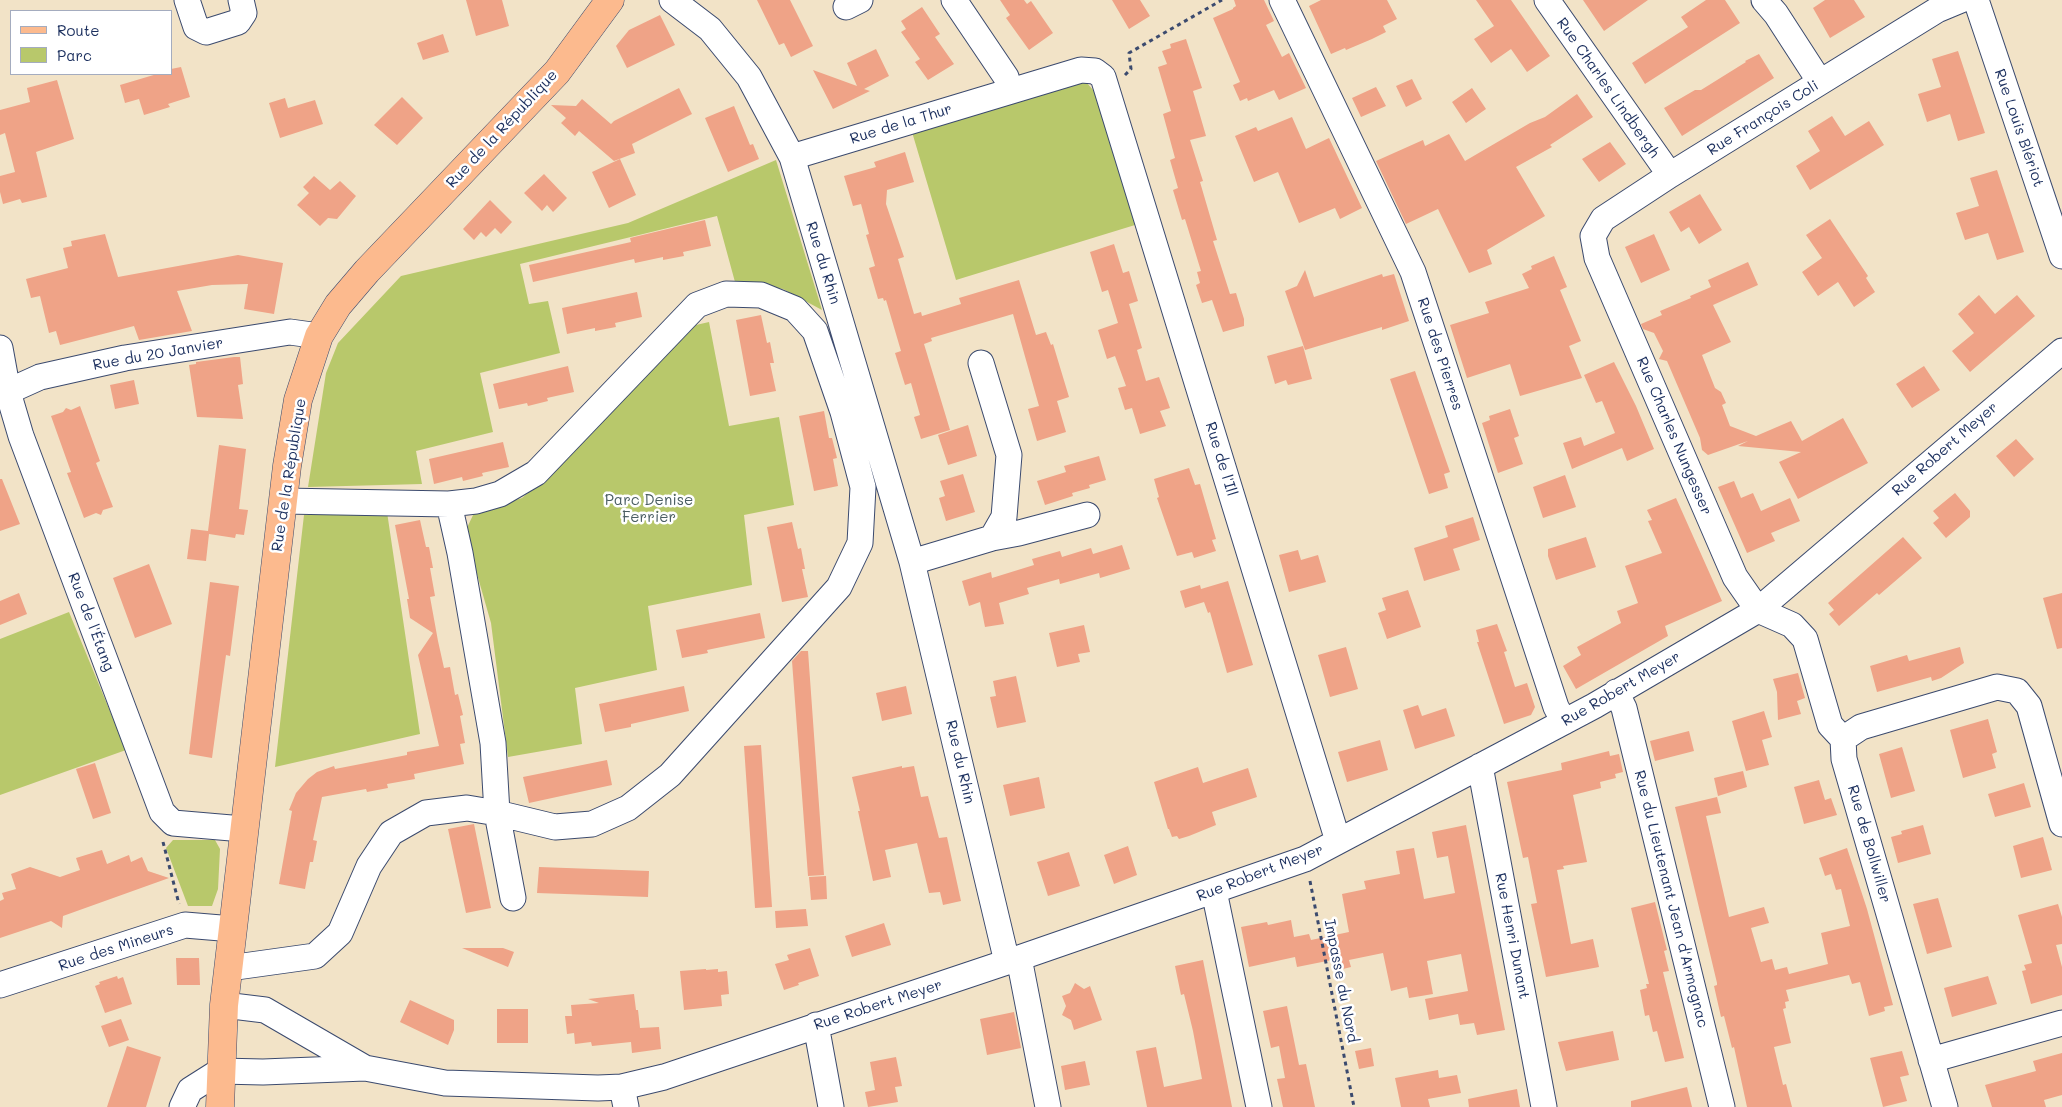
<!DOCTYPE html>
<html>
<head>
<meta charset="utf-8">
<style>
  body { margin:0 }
  #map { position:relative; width:2062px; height:1107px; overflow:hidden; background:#f2e3c7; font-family:Mali,sans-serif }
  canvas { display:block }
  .legend { position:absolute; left:10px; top:10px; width:162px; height:65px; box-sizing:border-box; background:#fff; border:1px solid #a4acbf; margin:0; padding:6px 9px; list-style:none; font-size:15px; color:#1b2f5e }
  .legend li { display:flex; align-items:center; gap:10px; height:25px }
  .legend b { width:25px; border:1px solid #a4acbf }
</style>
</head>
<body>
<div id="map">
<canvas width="2062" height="1107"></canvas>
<ul class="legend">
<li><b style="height:6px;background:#fcba8e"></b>Route</li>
<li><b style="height:14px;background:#b8c86b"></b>Parc</li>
</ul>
</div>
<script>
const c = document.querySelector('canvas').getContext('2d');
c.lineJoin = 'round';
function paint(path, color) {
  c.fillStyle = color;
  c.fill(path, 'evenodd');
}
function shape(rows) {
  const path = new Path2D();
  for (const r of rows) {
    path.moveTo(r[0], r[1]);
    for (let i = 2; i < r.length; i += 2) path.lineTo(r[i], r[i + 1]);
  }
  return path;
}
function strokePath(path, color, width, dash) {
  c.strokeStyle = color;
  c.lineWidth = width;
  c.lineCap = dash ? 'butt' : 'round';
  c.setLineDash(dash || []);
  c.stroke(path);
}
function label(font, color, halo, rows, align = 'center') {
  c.font = font + ' Mali,sans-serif';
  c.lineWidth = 5;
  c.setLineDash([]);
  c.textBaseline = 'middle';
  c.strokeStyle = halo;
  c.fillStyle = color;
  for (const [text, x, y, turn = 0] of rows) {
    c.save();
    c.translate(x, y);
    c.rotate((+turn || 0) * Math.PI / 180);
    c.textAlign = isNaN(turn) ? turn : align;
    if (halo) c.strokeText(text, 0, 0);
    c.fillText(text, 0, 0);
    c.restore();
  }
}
const green = shape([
  [1077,82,1086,82,1094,91,1135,225,956,280,912,132],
  [776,160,822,310,783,289,735,282,717,216,520,264,529,304,548,301,560,353,480,373,493,432,416,451,422,484,308,487,326,373,338,343,401,276,628,223],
  [709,322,729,426,779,417,794,505,744,515,752,585,648,606,657,670,575,688,582,744,508,757,491,623,465,532,474,513,522,498,555,469,696,325],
  [387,512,420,734,275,767,304,515],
  [69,612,126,750,0,795,0,639],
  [173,840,215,840,220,849,218,889,212,906,188,906,166,848]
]);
const building = shape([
  [466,0,502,0,509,26,476,36],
  [757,0,790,0,813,46,791,57,784,43,779,45],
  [1000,0,1024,0,1027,4,1031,1,1053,33,1029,50,1006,18,1010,15],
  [1112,0,1140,0,1150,16,1129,29],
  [1234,0,1264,0,1274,21,1266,25,1282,57,1289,53,1306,88,1279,100,1274,90,1248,101,1247,98,1240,101,1233,85,1240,82,1213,18,1233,9,1233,8,1236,6],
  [1321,0,1387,0,1397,19,1383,26,1386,32,1372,39,1346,50,1345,48,1331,54,1309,6],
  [1476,0,1511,0,1550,56,1527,72,1511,49,1491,63,1474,39,1494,26],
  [1583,0,1648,0,1604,31],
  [1706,0,1725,0,1740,23,1645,84,1632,63,1688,27,1681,17],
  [1825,0,1854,0,1865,17,1830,38,1813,8],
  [922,7,940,34,935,37,954,64,928,80,915,62,920,59,901,32,906,29,901,21],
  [660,15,675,45,627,68,616,46,629,30],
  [443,34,449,52,423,60,417,43],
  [1186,39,1202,88,1193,91,1206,136,1190,140,1203,181,1200,182,1217,240,1213,241,1230,294,1236,293,1244,319,1244,326,1223,332,1212,300,1202,303,1196,285,1200,283,1197,272,1201,271,1185,219,1182,220,1173,190,1178,188,1170,160,1175,158,1163,114,1171,111,1158,67,1167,64,1162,51,1171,48,1170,44],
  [876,49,889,76,864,89,870,91,833,109,813,70,857,86,847,63],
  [1958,51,1985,133,1958,141,1950,114,1927,122,1918,94,1941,87,1932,59],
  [1759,54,1774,78,1682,136,1664,108,1695,90,1701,90,1746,62,1745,61],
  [181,67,190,97,168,104,170,107,144,115,139,99,125,103,120,85,157,74,171,74,171,69],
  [1412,79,1422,99,1406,107,1396,86],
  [57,80,74,139,36,152,47,197,22,203,20,199,3,204,0,192,0,176,15,172,5,133,0,135,0,110,30,102,27,88],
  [1376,87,1386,106,1361,117,1352,98],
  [679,88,692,114,632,144,635,153,614,161,579,131,575,136,561,123,566,118,551,105,576,106,582,99,611,124,614,121],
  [1472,88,1486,109,1466,123,1452,102],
  [1577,94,1593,117,1550,145,1552,147,1516,167,1545,216,1487,250,1492,264,1469,273,1438,209,1406,224,1376,161,1423,140,1425,146,1449,134,1465,161,1530,123,1545,117],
  [402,97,423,118,397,145,374,125],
  [285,98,288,108,315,100,323,124,280,138,269,103],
  [734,106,750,145,753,144,759,159,728,172,705,118],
  [1832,116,1845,136,1869,121,1884,145,1810,190,1796,166,1820,151,1808,131],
  [1292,117,1306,149,1329,138,1362,208,1340,219,1335,208,1299,223,1278,172,1254,182,1235,136,1256,127,1258,131],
  [1610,142,1626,164,1599,182,1582,159],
  [905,152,914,182,887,190,886,204,904,257,898,259,914,314,921,312,922,316,961,304,959,298,1019,280,1036,335,1046,332,1051,345,1053,344,1069,397,1057,401,1066,432,1037,441,1028,409,1039,406,1013,314,931,338,932,341,924,344,950,430,921,439,914,417,920,415,911,383,905,385,895,353,901,351,886,300,884,301,883,298,878,299,869,268,875,266,866,235,869,234,861,204,853,206,844,176,876,167,874,162],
  [620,159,636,195,609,208,592,172],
  [1997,170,2024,252,1997,260,1988,233,1965,240,1956,213,1979,206,1970,178],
  [544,174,567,198,553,212,547,205,542,211,524,193],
  [314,176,330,190,340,181,356,196,337,219,328,218,320,226,297,205,309,193,303,187],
  [1700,194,1722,230,1699,244,1689,227,1681,232,1669,212],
  [490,200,512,222,501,234,495,228,486,237,481,232,474,240,463,229],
  [1830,219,1868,276,1866,278,1875,292,1854,307,1838,282,1818,296,1802,272,1822,258,1806,235],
  [705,220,711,246,683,252,684,256,663,260,663,257,635,263,634,259,533,282,529,265,631,242,630,238],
  [105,234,118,277,238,255,283,263,274,314,244,309,248,284,212,285,177,291,192,331,139,340,134,326,60,345,56,331,49,333,40,296,31,298,26,279,68,268,63,248,72,246,71,241],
  [1654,234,1670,270,1641,283,1625,247],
  [1114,244,1123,273,1129,271,1138,301,1129,304,1142,348,1137,350,1146,381,1159,377,1170,408,1160,411,1166,426,1140,434,1132,408,1125,410,1118,388,1126,386,1115,356,1107,359,1098,330,1118,323,1108,290,1102,292,1090,252],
  [1554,256,1567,287,1560,290,1581,341,1569,346,1582,378,1520,396,1510,364,1467,378,1450,325,1489,313,1485,302,1529,288,1522,274,1532,269,1531,266],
  [1748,262,1758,285,1713,305,1731,342,1702,355,1715,388,1721,392,1726,403,1722,405,1730,426,1756,436,1791,421,1802,441,1843,418,1868,463,1798,499,1779,462,1801,452,1738,446,1748,441,1708,455,1702,450,1700,438,1667,361,1659,359,1663,351,1654,333,1643,329,1641,324,1662,315,1660,311,1691,298,1690,296,1711,287,1708,280],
  [1305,270,1314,297,1382,274,1383,277,1394,274,1409,321,1382,330,1382,327,1305,350,1285,291,1297,286],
  [637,292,642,317,615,323,616,327,595,331,595,328,567,334,562,308],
  [1979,295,1995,314,2017,295,2035,316,1970,372,1952,351,1974,333,1958,314],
  [761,315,767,343,770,342,774,363,770,363,776,391,750,396,736,320],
  [1303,346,1312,379,1288,385,1286,380,1275,384,1267,356],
  [234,357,240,357,243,384,238,385,243,419,197,417,189,365,196,364,196,362],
  [1614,362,1636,406,1654,449,1627,461,1622,448,1572,469,1563,443,1581,437,1584,446,1615,433,1602,401,1596,403,1584,375],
  [568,366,574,392,547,398,548,401,528,406,527,403,499,409,493,384],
  [1924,366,1940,390,1912,408,1896,384],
  [1415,371,1450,472,1444,474,1448,488,1429,494,1390,379],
  [134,380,139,404,115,409,110,385],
  [80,406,100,461,96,463,113,507,103,510,101,515,96,513,84,518,67,473,71,472,51,416,63,412,66,408,71,410],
  [1510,409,1519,436,1514,438,1523,464,1498,473,1482,423,1490,420,1489,416],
  [824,411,829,438,832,438,837,458,833,459,838,486,814,491,799,416],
  [968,425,977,456,948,465,938,435],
  [2016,439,2034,459,2014,477,1996,456],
  [503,442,509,467,482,473,483,476,463,481,462,477,434,484,429,459],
  [219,445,246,449,239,509,248,510,244,535,236,534,235,538,209,534,206,561,187,559,191,529,208,531],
  [1099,456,1106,480,1089,485,1090,488,1072,493,1073,496,1045,505,1037,481,1066,472,1064,466],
  [1189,468,1195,485,1200,484,1216,539,1212,540,1216,551,1194,558,1192,552,1177,556,1157,498,1159,497,1154,479],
  [963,474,975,512,946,521,939,498,945,496,940,481],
  [1565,475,1576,507,1543,518,1533,487],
  [0,479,2,479,20,524,0,531],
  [1734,481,1741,498,1753,493,1761,511,1790,498,1800,521,1771,533,1775,541,1747,553,1718,487],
  [1955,493,1970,511,1970,517,1946,538,1933,523,1939,518,1933,511],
  [1676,498,1722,601,1665,626,1668,636,1576,689,1563,666,1581,655,1577,647,1621,623,1617,611,1638,603,1625,566,1662,553,1648,521,1652,520,1647,510],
  [1473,517,1480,540,1453,549,1460,570,1424,581,1414,548,1448,537,1445,526],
  [420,520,426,547,429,547,433,568,430,568,435,596,430,597,438,641,444,668,450,667,455,695,458,694,463,715,460,716,465,743,460,744,464,764,414,774,415,779,387,784,388,788,367,792,366,789,322,797,313,840,317,841,313,862,310,862,305,889,279,884,292,811,289,810,296,793,308,779,317,772,334,766,335,769,407,755,407,752,439,746,418,655,433,633,410,618,407,599,409,599,395,525],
  [792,522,798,549,801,548,805,569,802,569,808,597,782,602,767,527],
  [1586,537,1596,567,1556,580,1548,556,1548,549],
  [1903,537,1922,558,1879,595,1877,593,1839,626,1829,614,1834,610,1828,603],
  [1122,545,1130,569,1100,578,1099,573,1060,584,1059,579,1027,588,1029,594,999,603,1004,624,985,627,980,602,969,606,962,581,991,572,992,578,1034,565,1032,559,1060,551,1062,557,1091,548,1093,554],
  [1298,550,1301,560,1318,555,1326,582,1289,592,1279,555],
  [149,564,172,624,135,638,113,578],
  [1228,581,1253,665,1227,673,1210,612,1208,613,1204,602,1185,608,1180,591,1200,585,1201,589],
  [210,582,239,586,230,656,226,655,212,758,189,754],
  [1408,590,1421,627,1387,639,1378,613,1386,610,1382,598],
  [19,593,27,614,0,625,0,601],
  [2062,593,2062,648,2057,649,2043,598],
  [760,613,765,638,707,650,708,653,682,658,676,630],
  [1497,624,1507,651,1504,652,1515,687,1527,683,1535,707,1531,715,1504,724,1477,642,1479,642,1476,630],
  [1084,625,1090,652,1078,654,1080,662,1057,667,1049,633],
  [1346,647,1358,689,1330,697,1318,655],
  [1960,647,1964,663,1941,678,1932,681,1931,677,1877,692,1870,666,1907,655,1909,661],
  [801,651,808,651,824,875,808,876,792,661],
  [1798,673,1805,698,1797,701,1801,714,1778,720,1777,692,1773,679],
  [1016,676,1026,722,997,728,990,697,996,696,993,681],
  [684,686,689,711,631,724,631,727,605,732,599,704],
  [906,686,912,714,882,721,876,693],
  [1418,705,1422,716,1446,708,1455,736,1415,749,1403,710],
  [1764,711,1772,737,1762,740,1769,765,1746,771,1732,721],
  [1988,719,1997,752,1992,754,1996,768,1963,778,1950,730],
  [1689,731,1694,751,1655,761,1650,741],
  [1380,740,1388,770,1347,782,1338,752],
  [761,745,772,907,755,908,744,746],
  [1902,747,1915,791,1891,798,1879,754],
  [1609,751,1610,756,1619,754,1623,772,1615,774,1616,778,1600,782,1601,788,1573,795,1587,862,1563,866,1564,869,1557,870,1571,944,1593,939,1599,967,1546,977,1531,904,1537,903,1528,857,1523,858,1507,782,1562,770,1561,763],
  [607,760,612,785,529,803,523,777],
  [95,763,111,813,93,819,76,769],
  [902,766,902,768,914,766,921,797,928,796,939,838,947,837,961,901,943,905,940,892,929,893,917,843,885,850,891,877,873,881,858,811,860,811,852,777],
  [1198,767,1203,783,1248,768,1257,797,1212,812,1216,825,1189,836,1179,839,1177,836,1172,837,1169,829,1168,829,1154,782],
  [1743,771,1747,787,1718,796,1714,778],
  [1039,777,1045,808,1010,816,1003,785],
  [1819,780,1825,800,1831,798,1837,815,1804,824,1794,787],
  [2024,783,2031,807,1995,817,1988,794],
  [1717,797,1721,813,1706,816,1729,917,1764,907,1769,923,1751,928,1761,962,1772,959,1775,970,1787,967,1789,974,1828,964,1821,933,1850,926,1841,889,1836,890,1831,874,1825,876,1819,858,1847,848,1867,909,1893,1005,1884,1007,1885,1011,1869,1016,1860,982,1852,984,1849,975,1786,990,1789,1001,1785,1002,1786,1008,1783,1009,1791,1043,1774,1047,1783,1085,1786,1084,1792,1107,1747,1107,1734,1047,1732,1048,1724,1016,1721,1017,1714,986,1717,985,1717,983,1675,807],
  [474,824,491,908,466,913,448,829],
  [1466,825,1505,1030,1477,1035,1474,1023,1460,1025,1458,1014,1429,1020,1425,999,1468,991,1461,954,1427,961,1433,994,1409,998,1407,987,1391,991,1383,953,1349,960,1351,967,1335,971,1332,960,1297,967,1295,957,1249,967,1241,927,1267,922,1268,925,1291,920,1294,937,1309,934,1311,940,1349,932,1342,894,1366,889,1364,881,1400,874,1396,851,1414,848,1424,899,1455,893,1448,856,1437,858,1432,832],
  [1923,825,1931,854,1898,863,1891,837,1902,834,1901,831],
  [2043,837,2052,870,2021,878,2013,846],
  [1128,846,1137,875,1114,884,1104,855],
  [102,850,107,864,129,855,131,862,142,857,148,871,169,878,63,916,62,928,51,921,0,938,0,901,4,899,2,893,16,889,11,874,30,867,60,877,80,870,76,858],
  [1069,852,1080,886,1048,896,1037,862],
  [539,867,649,871,648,897,537,893],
  [826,876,827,899,811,900,809,877],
  [1938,898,1952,947,1927,954,1913,904],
  [1655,902,1667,950,1664,951,1669,971,1663,972,1684,1058,1665,1062,1657,1031,1653,1032,1649,1015,1645,1016,1640,990,1647,988,1646,984,1649,984,1631,908],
  [2058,904,2062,917,2062,944,2056,945,2062,967,2062,995,2031,1004,2022,971,2026,970,2024,965,2032,963,2018,915],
  [806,909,808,926,776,928,775,911],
  [884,923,891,945,852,957,845,936],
  [462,948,503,948,514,952,508,967],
  [810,948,819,976,798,983,799,985,784,990,775,964,789,960,787,955],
  [176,958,199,958,200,985,177,985],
  [1203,960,1232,1107,1147,1107,1136,1051,1156,1047,1164,1087,1202,1079,1193,1031,1184,994,1181,995,1175,966],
  [706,969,706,970,718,969,718,972,727,971,729,994,721,995,722,1006,684,1010,680,971],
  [117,976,118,979,123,977,132,1004,105,1013,95,986,100,984,99,982],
  [1988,976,1997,1004,1952,1017,1944,988],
  [1075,983,1084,989,1090,986,1102,1020,1074,1030,1071,1020,1062,1015,1066,1006,1062,996,1070,993],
  [634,994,636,1010,638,1010,640,1028,659,1027,661,1049,632,1053,631,1042,592,1046,591,1042,575,1044,574,1033,567,1034,565,1016,572,1016,571,1005,599,1003,588,999],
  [410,1000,454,1020,454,1030,448,1045,400,1022],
  [1287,1006,1299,1065,1306,1064,1315,1107,1283,1107,1277,1079,1285,1078,1279,1046,1271,1048,1263,1011],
  [497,1009,528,1009,528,1043,497,1043],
  [1014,1012,1021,1048,987,1055,980,1019],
  [121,1019,129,1040,109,1047,101,1026],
  [1613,1031,1619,1060,1566,1071,1558,1042],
  [127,1046,161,1057,146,1107,107,1107],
  [1371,1048,1374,1066,1359,1069,1355,1051],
  [1902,1051,1909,1075,1900,1077,1907,1101,1883,1107,1870,1058],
  [2062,1053,2062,1095,2044,1100,2046,1107,1992,1107,1985,1085,2036,1071,2033,1061],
  [896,1057,902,1086,895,1087,898,1102,868,1107,865,1092,875,1090,870,1062],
  [1085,1061,1090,1085,1065,1090,1061,1066],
  [1438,1070,1439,1078,1457,1075,1461,1093,1428,1099,1430,1107,1401,1107,1395,1078],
  [1687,1087,1692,1107,1631,1107,1631,1101],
  [1517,1089,1520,1107,1469,1107,1468,1099]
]);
const path = shape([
  [1125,75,1131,69,1129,53,1222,0],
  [163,842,179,904],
  [1310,881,1354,1107]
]);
const minor = shape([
  [187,0,196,27,206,32,238,22,244,13,241,0],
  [672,0,710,29,749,77,792,157,912,562,1007,962],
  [954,0,1006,77,1010,91],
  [1282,0,1413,272,1556,707,1564,722],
  [1547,0,1670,175],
  [1764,0,1776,14,1820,82],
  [1976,0,2062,256],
  [846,7,860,0],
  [792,157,1081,70,1095,71,1103,77,1338,841],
  [0,348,8,392,21,436,162,812,173,823,243,829],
  [0,395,40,377,125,358,290,332,319,336],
  [449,504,460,553,493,743,497,813,513,898],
  [992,538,1019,533,1087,515],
  [912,562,992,538,1004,517,1009,455,981,363],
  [1758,610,1735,577,1597,258,1593,236,1603,219,1670,175,1937,10,1961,0],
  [1758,610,1792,625,1805,639,1830,725,1843,739,1844,759,1945,1107],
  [1616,692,1624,708,1722,1107],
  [1843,739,1861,727,1997,687,2017,691,2029,706,2062,824],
  [1480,766,1544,1107],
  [1214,891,1259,1107],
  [1019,958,1048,1107],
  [229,968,315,956,340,933,369,866,391,833,426,813,467,808,497,813,555,827,592,824,628,808,670,775,839,587,860,543,863,487,843,412,815,331,795,309,761,295,726,294,697,305,536,473,500,494,476,501,449,504,283,501],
  [0,985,185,925,233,929],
  [224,1005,265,1010,365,1068],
  [816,1025,831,1107],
  [1931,1060,2062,1023],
  [622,1087,626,1107],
  [182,1107,190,1090,220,1071,263,1072,365,1068,445,1083,598,1088,622,1087,664,1077,1019,958,1305,859,1594,706,1758,610,2062,351]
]);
const major = shape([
  [220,1107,224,1005,287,466,298,400,319,336,338,305,367,271,557,72,610,0]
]);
const streetNames = [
  ["Rue Charles Lindbergh",1608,88,55],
  ["Rue François Coli",1763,118,-32],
  ["Rue de la Thur",901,124,-17],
  ["Rue Louis Blériot",2019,128,71],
  ["Rue de la République",502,129,-47],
  ["Rue du Rhin",823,263,73],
  ["Rue du 20 Janvier",158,354,-10],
  ["Rue des Pierres",1440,354,72],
  ["Rue Charles Nungesser",1674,436,67],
  ["Rue Robert Meyer",1945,449,-41],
  ["Rue de l'Ill",1221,459,73],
  ["Rue de la République",289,475,-81],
  ["Rue de l'Étang",91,622,69],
  ["Rue Robert Meyer",1621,689,-30],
  ["Rue du Rhin",960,762,77],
  ["Rue de Bollwiller",1869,844,74],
  ["Rue Robert Meyer",1260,873,-21],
  ["Rue du Lieutenant Jean d'Armagnac",1671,899,76],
  ["Rue Henri Dunant",1512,936,79],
  ["Rue des Mineurs",116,948,-18],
  ["Impasse du Nord",1341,981,79],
  ["Rue Robert Meyer",878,1005,-18]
];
const parkNames = [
  ["Parc Denise",649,500],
  ["Ferrier",649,517]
];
paint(green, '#b8c86b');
paint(building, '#efa387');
strokePath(minor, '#3b4a6e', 27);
strokePath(major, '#3b4a6e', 29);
strokePath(path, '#3b4a6e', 3, [4, 4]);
strokePath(minor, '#fff', 25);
strokePath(major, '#fcba8e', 28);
label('15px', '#1b2f5e', '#fff', streetNames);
label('15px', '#4a5d62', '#fff', parkNames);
</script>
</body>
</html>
